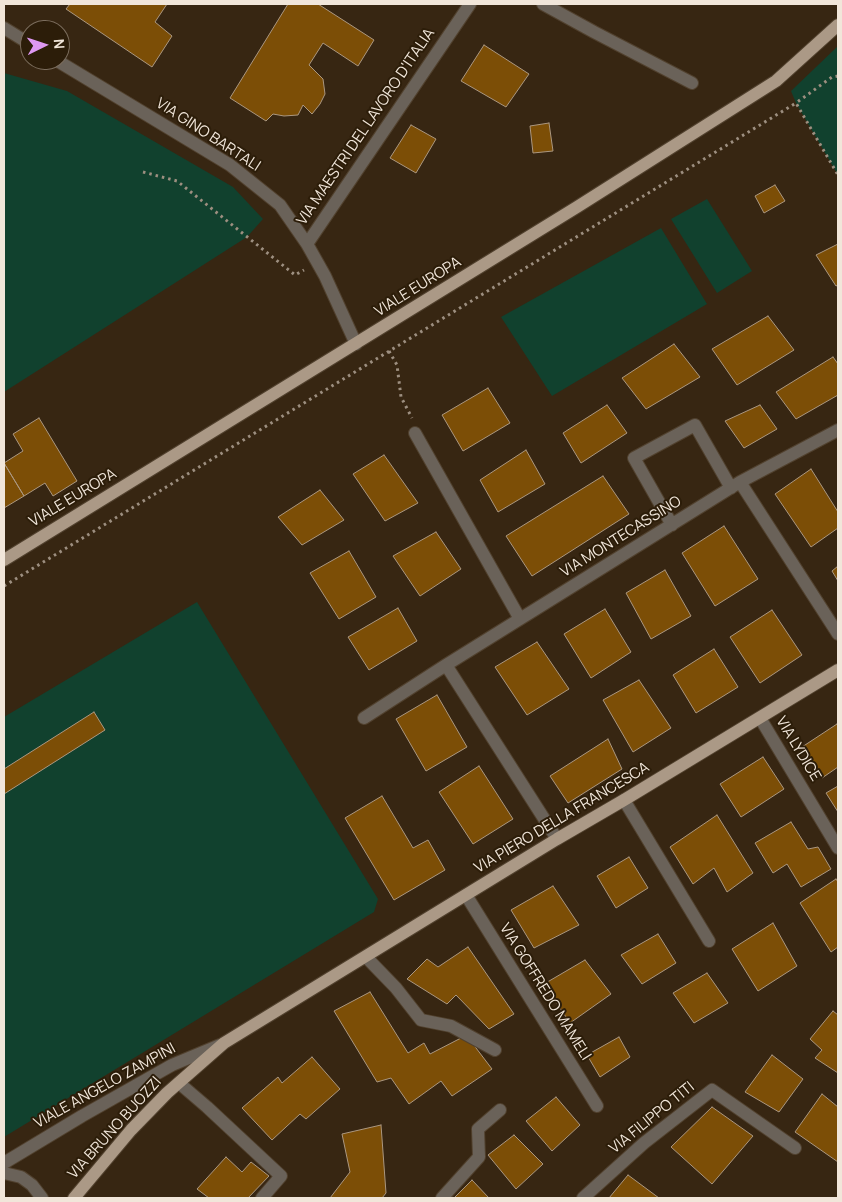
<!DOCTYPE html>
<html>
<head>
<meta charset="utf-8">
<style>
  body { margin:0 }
  #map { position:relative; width:842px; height:1202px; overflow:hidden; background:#372612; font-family:Manrope,sans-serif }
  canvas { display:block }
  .frame { position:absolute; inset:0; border:5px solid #f1e6da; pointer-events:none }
  .north { position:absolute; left:20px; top:20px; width:50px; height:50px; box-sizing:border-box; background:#2c1d09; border:1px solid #7b6d5d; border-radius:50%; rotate:86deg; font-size:14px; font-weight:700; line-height:20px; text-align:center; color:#f1e6da }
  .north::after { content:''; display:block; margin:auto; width:18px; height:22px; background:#de98f2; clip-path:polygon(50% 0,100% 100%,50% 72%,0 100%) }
</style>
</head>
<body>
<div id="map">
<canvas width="842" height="1202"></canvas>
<div class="frame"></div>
<div class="north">N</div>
</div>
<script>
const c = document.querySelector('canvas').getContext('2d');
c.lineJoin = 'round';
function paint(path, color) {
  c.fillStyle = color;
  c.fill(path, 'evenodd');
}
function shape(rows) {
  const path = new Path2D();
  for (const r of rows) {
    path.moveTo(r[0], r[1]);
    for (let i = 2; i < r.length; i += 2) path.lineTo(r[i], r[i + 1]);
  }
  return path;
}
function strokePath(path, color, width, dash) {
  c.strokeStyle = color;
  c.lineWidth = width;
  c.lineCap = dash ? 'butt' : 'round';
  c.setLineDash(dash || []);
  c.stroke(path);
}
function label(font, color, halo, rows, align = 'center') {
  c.font = font + ' Manrope,sans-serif';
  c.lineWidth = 4;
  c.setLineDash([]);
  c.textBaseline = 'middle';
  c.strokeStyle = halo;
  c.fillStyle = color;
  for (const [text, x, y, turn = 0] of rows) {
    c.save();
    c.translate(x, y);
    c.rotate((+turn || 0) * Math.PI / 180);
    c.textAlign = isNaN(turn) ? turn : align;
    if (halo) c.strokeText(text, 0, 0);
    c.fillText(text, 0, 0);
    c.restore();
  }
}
const green = shape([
  [838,46,838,175,796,103,791,91],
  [4,73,67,91,233,187,263,219,247,237,4,392],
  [707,199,752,271,717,293,671,219],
  [661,228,707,304,552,396,501,317],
  [197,602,378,899,374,912,4,1137,4,717]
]);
const building = shape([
  [70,4,167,4,155,22,172,36,152,67,66,9,70,4],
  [288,4,318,4,374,40,358,66,323,43,309,65,323,79,325,94,320,104,312,114,303,105,298,115,284,116,273,114,266,121,230,98,288,4],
  [484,45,529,74,506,107,461,81,484,45],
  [549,123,553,151,533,153,530,126,549,123],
  [411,125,436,139,416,173,390,158,411,125],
  [775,185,785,201,764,213,755,196,775,185],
  [838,244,838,285,836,286,816,255,838,244],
  [768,316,794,350,737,385,712,349,768,316],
  [674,344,700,377,646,409,622,378,674,344],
  [833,357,838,364,838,395,796,419,776,392,833,357],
  [488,388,510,423,463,451,442,415,488,388],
  [607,405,627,433,581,463,563,433,607,405],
  [760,405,777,429,744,448,725,421,760,405],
  [39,418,77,481,53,496,45,483,24,496,4,463,23,451,13,434,39,418],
  [526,450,545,484,498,512,480,480,526,450],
  [384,455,418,503,385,521,353,474,384,455],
  [4,463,24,496,4,508,4,463],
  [811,469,838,512,838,528,811,547,775,494,811,469],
  [603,476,629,514,532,576,506,536,603,476],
  [320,490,344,520,302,545,278,517,320,490],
  [724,526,758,579,715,606,682,553,724,526],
  [436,532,461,569,420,596,393,556,436,532],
  [349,551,376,597,339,619,310,573,349,551],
  [838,566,838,581,832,571,838,566],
  [665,570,691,616,651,639,626,593,665,570],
  [398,608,417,641,369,670,348,637,398,608],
  [605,609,631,652,591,678,564,634,605,609],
  [772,610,802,655,760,683,730,637,772,610],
  [537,642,569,689,527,715,495,667,537,642],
  [714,649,738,687,696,713,673,675,714,649],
  [639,680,671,728,633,752,603,700,639,680],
  [437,695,467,747,426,771,396,719,437,695],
  [94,712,105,730,4,794,4,769,94,712],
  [837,724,838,726,838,767,822,778,802,747,837,724],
  [608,739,622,769,568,803,550,776,608,739],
  [763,757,784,789,741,817,720,784,763,757],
  [479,766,513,819,473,844,439,792,479,766],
  [838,786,838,812,826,793,838,786],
  [382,796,413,848,428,840,445,870,394,900,345,818,382,796],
  [717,815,753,873,727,892,714,868,693,884,670,847,717,815],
  [791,822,808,849,818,847,831,869,801,887,787,864,773,873,755,843,791,822],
  [629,857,648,888,616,908,597,876,629,857],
  [836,879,838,882,838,947,831,952,800,903,836,879],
  [553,886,579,925,534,948,511,910,553,886],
  [773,923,797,966,758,991,732,949,773,923],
  [658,934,676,963,642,984,621,955,658,934],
  [468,947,514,1014,489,1029,456,995,447,1004,407,979,427,959,438,967,468,947],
  [585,960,611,994,570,1023,544,984,585,960],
  [707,973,728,1003,694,1023,673,993,707,973],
  [370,992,408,1053,424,1043,430,1054,461,1038,473,1044,492,1069,452,1096,441,1081,409,1104,391,1078,377,1082,334,1011,370,992],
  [833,1011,838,1015,838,1073,815,1058,822,1050,810,1039,833,1011],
  [619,1037,630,1057,600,1077,587,1055,619,1037],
  [772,1055,803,1079,779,1112,745,1092,772,1055],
  [312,1057,340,1089,306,1119,300,1114,272,1140,242,1108,278,1077,282,1083,312,1057],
  [822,1094,838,1107,838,1162,795,1132,822,1094],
  [556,1097,580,1125,552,1151,526,1121,556,1097],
  [712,1107,753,1136,712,1184,671,1147,712,1107],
  [381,1125,386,1193,382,1198,330,1198,350,1172,342,1134,381,1125],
  [514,1135,543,1164,516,1189,488,1155,514,1135],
  [226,1157,242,1172,251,1162,269,1176,248,1198,209,1198,197,1189,226,1157],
  [628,1175,659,1198,609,1198,628,1175],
  [472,1180,489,1198,454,1198,472,1180]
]);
const path = shape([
  [838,76,832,77,796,103,838,175],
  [143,172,177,181,295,275,304,270],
  [389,351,397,365,401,397,412,418],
  [4,586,796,103]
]);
const minor = shape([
  [543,4,594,32,692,83],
  [4,28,30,44],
  [56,60,230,165,280,205,307,244,325,276,356,344],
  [307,244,470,4],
  [415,433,520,619],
  [740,482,838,430],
  [672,525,634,458,695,425,731,488],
  [446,665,557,839],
  [364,718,446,665,740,482,838,634],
  [760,718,838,848],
  [624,800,709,941],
  [466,895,597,1106],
  [366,957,396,988,421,1020,451,1026,495,1050],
  [179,1083,207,1107,281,1176,262,1198],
  [4,1163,82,1116,172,1065,220,1045],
  [4,1173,21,1177,32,1185,42,1198],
  [442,1198,479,1157,478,1129,500,1110],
  [583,1198,644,1143,712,1090,795,1148]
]);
const major = shape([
  [4,560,577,207,776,81,838,25],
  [74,1198,131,1130,167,1093,224,1043,557,839,624,800,838,670]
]);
const streetNames = [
  ["VIA MAESTRI DEL LAVORO D'ITALIA",366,127,-56],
  ["VIA GINO BARTALI",208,135,33],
  ["VIALE EUROPA",418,287,-32],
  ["VIALE EUROPA",73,498,-31],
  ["VIA MONTECASSINO",621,537,-32],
  ["VIA LYDICE",798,749,59],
  ["VIA PIERO DELLA FRANCESCA",562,818,-31],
  ["VIA GOFFREDO MAMELI",545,992,58],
  ["VIALE ANGELO ZAMPINI",105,1086,-29],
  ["VIA FILIPPO TITI",652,1118,-39],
  ["VIA BRUNO BUOZZI",115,1128,-48]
];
paint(green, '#11412e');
paint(building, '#7c4e06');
strokePath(building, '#ab9780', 1);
strokePath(minor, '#51412e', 14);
strokePath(major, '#51412e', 14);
strokePath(path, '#9d8f80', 3, [2.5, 4]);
strokePath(minor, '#6a6259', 12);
strokePath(major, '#ab9986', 12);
label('15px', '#f1e6da', '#2c1d09', streetNames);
</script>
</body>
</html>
